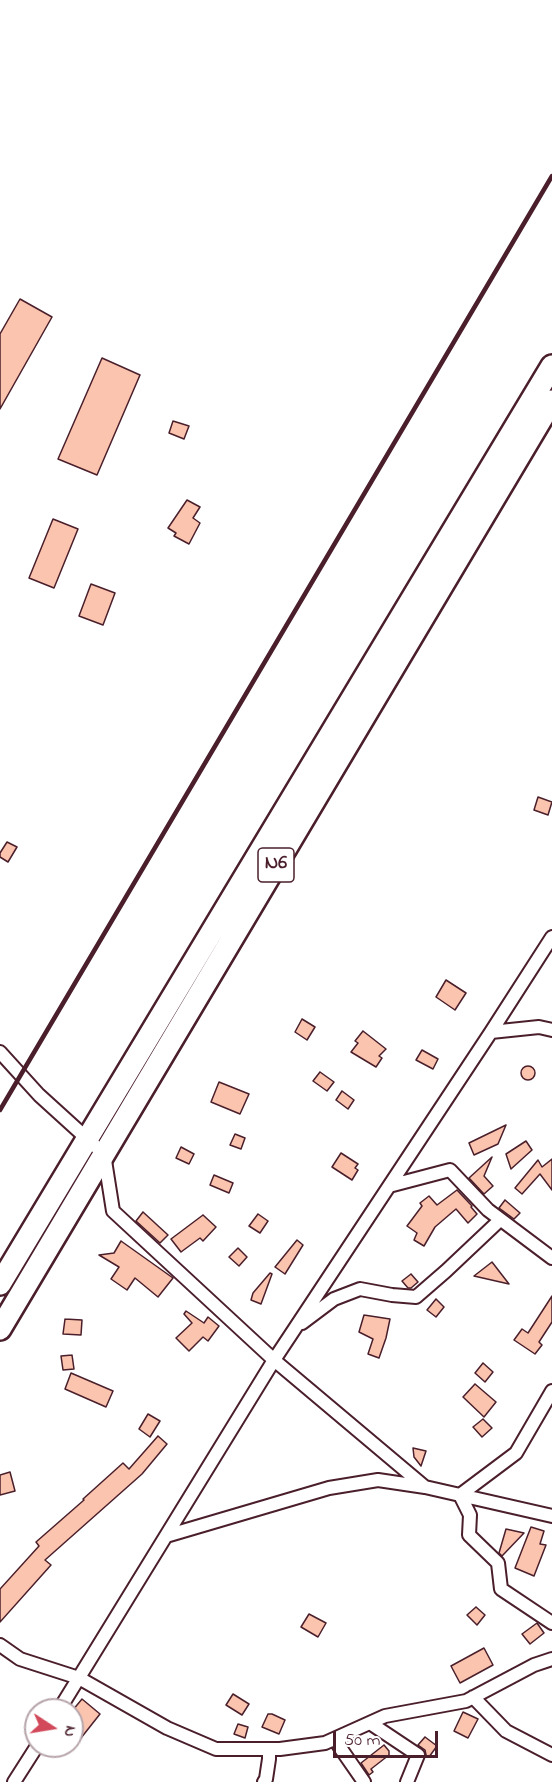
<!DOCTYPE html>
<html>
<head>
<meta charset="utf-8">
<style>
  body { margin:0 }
  #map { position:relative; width:552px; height:1782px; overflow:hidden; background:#fff; font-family:"Indie Flower",sans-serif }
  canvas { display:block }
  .north { position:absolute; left:24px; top:1698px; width:60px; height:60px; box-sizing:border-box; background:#fff; border:2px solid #b7a5aa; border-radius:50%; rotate:102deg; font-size:16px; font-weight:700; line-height:24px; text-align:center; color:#4a1f2b }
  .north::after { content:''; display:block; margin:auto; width:21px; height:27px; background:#d1495b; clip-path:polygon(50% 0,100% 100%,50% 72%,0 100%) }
  .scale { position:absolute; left:333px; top:1731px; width:105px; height:27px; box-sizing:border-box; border:3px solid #4a1f2b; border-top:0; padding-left:8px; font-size:18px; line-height:21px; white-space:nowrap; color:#4a1f2b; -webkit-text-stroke:4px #fff; paint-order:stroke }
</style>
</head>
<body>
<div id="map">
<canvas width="552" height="1782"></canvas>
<div class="north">N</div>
<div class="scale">50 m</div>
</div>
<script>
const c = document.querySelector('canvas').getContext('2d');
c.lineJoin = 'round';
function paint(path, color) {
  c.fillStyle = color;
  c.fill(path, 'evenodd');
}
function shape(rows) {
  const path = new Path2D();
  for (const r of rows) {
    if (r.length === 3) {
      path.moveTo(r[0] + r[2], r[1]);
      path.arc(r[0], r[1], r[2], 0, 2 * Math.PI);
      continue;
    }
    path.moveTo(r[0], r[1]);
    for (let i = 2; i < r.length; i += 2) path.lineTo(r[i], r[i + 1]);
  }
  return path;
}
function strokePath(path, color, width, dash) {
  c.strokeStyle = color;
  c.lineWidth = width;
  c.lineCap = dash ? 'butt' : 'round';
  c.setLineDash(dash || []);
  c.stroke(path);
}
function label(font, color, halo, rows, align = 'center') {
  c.font = font + ' "Indie Flower",sans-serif';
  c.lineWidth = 4.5;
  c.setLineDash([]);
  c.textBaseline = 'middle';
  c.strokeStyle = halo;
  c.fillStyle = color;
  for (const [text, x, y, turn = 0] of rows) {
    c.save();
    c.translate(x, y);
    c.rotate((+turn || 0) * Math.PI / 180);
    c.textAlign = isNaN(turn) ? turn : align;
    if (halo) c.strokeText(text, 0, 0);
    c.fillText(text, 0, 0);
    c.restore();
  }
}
const building = shape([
  [20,299,52,317,0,409,0,334,20,299],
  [102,358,140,375,97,475,58,459,102,358],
  [173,421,189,426,184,439,169,433,173,421],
  [187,500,200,507,193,518,200,523,189,544,174,536,176,533,168,528,187,500],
  [53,519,78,529,54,588,29,578,53,519],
  [91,584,115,593,103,625,79,616,91,584],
  [538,797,552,802,548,815,534,810,538,797],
  [7,842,17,847,8,862,0,857,0,853,7,842],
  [446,980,466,993,455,1010,436,997,446,980],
  [302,1019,315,1027,307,1040,295,1032,302,1019],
  [363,1031,386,1049,379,1056,382,1058,376,1067,351,1052,358,1043,355,1041,363,1031],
  [422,1050,438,1059,433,1069,416,1060,422,1050],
  [528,1073,7],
  [320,1072,334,1082,327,1091,313,1081,320,1072],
  [219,1082,249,1094,240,1114,211,1102,219,1082],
  [342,1091,354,1100,348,1109,336,1100,342,1091],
  [506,1125,498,1144,474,1155,469,1143,506,1125],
  [235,1134,245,1138,241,1149,230,1145,235,1134],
  [526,1141,532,1150,511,1169,506,1154,526,1141],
  [181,1147,194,1154,189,1164,176,1158,181,1147],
  [341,1153,358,1164,355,1168,358,1170,352,1180,332,1167,341,1153],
  [492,1157,484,1176,493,1186,484,1194,469,1178,492,1157],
  [552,1159,552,1190,540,1174,522,1194,515,1188,538,1160,542,1167,552,1159],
  [214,1175,233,1183,229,1193,210,1185,214,1175],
  [457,1190,472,1206,471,1207,477,1214,468,1223,456,1209,435,1227,424,1246,414,1240,417,1233,407,1226,422,1206,420,1203,429,1196,437,1205,457,1190],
  [505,1200,520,1213,514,1219,499,1208,505,1200],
  [143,1212,168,1235,160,1243,136,1221,143,1212],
  [258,1214,268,1221,260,1233,249,1226,258,1214],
  [203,1215,216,1227,203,1241,200,1238,181,1252,171,1239,203,1215],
  [297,1240,303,1245,285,1274,275,1267,297,1240],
  [121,1241,173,1278,158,1297,135,1278,127,1290,111,1279,119,1267,99,1255,114,1253,121,1241],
  [238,1248,247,1257,239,1266,229,1257,238,1248],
  [492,1262,509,1284,474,1276,492,1262],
  [270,1273,272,1274,261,1304,251,1300,253,1293,270,1273],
  [411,1274,418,1282,411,1288,408,1288,402,1281,411,1274],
  [552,1296,552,1322,539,1342,542,1345,535,1354,514,1340,522,1329,528,1333,552,1296],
  [436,1299,444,1307,436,1317,427,1310,436,1299],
  [186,1311,204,1323,208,1317,219,1326,208,1341,203,1337,189,1351,176,1338,192,1323,184,1314,186,1311],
  [364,1315,390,1319,386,1338,379,1358,368,1354,373,1339,359,1332,364,1315],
  [65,1319,82,1320,81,1335,63,1334,65,1319],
  [72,1355,74,1369,63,1370,61,1356,72,1355],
  [483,1363,493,1372,485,1382,475,1373,483,1363],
  [71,1373,113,1391,106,1407,65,1389,71,1373],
  [475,1384,496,1402,484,1417,463,1397,475,1384],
  [148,1414,160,1421,150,1437,139,1429,148,1414],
  [483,1419,492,1428,482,1437,473,1427,483,1419],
  [158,1436,167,1444,142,1474,45,1560,51,1565,0,1622,0,1589,39,1546,36,1542,84,1500,83,1499,123,1463,129,1469,158,1436],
  [413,1448,426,1451,421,1466,414,1457,413,1448],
  [10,1472,15,1491,0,1495,0,1475,10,1472],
  [531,1527,544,1531,540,1544,546,1545,534,1576,515,1568,531,1527],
  [506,1529,524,1533,502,1556,499,1553,506,1529],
  [476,1607,485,1615,477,1625,467,1615,476,1607],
  [309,1614,326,1623,318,1637,301,1627,309,1614],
  [537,1623,544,1633,530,1644,522,1634,537,1623],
  [484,1648,493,1665,460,1683,451,1666,484,1648],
  [233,1694,249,1704,242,1715,226,1705,233,1694],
  [82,1699,100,1714,81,1738,72,1730,72,1711,82,1699],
  [463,1712,478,1719,468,1738,454,1731,463,1712],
  [268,1714,272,1714,285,1720,279,1734,262,1727,268,1714],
  [238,1724,248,1727,245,1738,234,1734,238,1724],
  [425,1737,437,1746,429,1757,426,1755,425,1750,418,1745,425,1737],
  [384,1745,389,1751,389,1755,371,1769,373,1772,369,1775,361,1763,384,1745]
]);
const street = shape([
  [491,1032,539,1027,552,1030],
  [0,1052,39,1095,104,1154,113,1211,274,1360,425,1487],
  [389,1186,450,1170,488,1210,552,1258],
  [302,1323,334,1299,360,1289,392,1295,416,1297,446,1271,500,1220],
  [552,1391,516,1453,460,1495,470,1515,469,1535,498,1563,501,1589,552,1623],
  [166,1536,329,1488,378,1480,425,1487,552,1516],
  [0,1645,20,1659,79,1678,167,1728,216,1749,280,1749,325,1743,385,1716,466,1701,534,1665,552,1659],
  [473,1697,506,1731,552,1755],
  [59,1710,274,1360,491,1032,552,937],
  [370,1723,418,1755,407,1782],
  [336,1738,339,1746,364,1782],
  [14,1782,37,1746],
  [264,1782,266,1779,269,1759,269,1749]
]);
const highway = shape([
  [0,1284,552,366],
  [0,1329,552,401]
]);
const rail = shape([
  [0,1110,552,176]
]);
const shields = [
  [276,865,36]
];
const shieldNames = [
  ["N6",276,865]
];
paint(building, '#fbc4ae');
strokePath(building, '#4a1f2b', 1.5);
strokePath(street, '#4a1f2b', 16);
strokePath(highway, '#4a1f2b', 26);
strokePath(street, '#fff', 12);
strokePath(highway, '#fff', 21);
strokePath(rail, '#4a1f2b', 4.5);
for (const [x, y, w] of shields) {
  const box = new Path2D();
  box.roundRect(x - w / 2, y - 17, w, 34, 4.5);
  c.fillStyle = '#fff';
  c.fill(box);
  strokePath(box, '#4a1f2b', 1.5);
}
label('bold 20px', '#4a1f2b', null, shieldNames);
</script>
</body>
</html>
